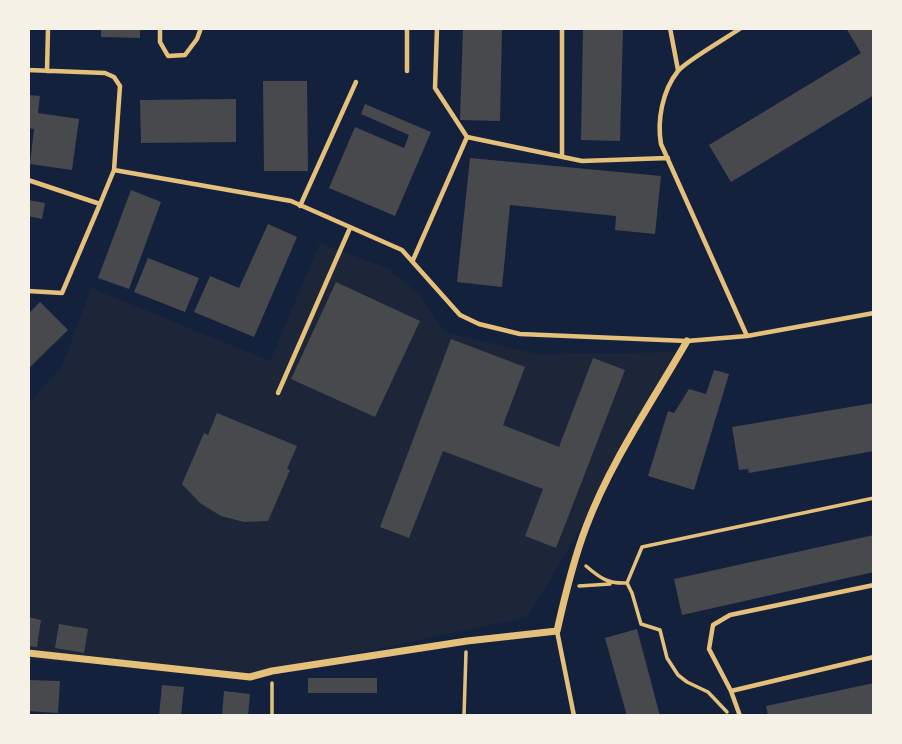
<!DOCTYPE html>
<html>
<head>
<meta charset="utf-8">
<style>
  body { margin:0 }
  #map { position:relative; width:902px; height:744px; overflow:hidden; background:#14213d; font-family:Helvetica,sans-serif }
  canvas { display:block }
  .frame { position:absolute; inset:0; border:30px solid #f6f1e7; pointer-events:none }
</style>
</head>
<body>
<div id="map">
<canvas width="902" height="744"></canvas>
<div class="frame"></div>
</div>
<script>
const g = document.querySelector('canvas').getContext('2d');
g.lineJoin = 'round';
function fill(path, color) { g.fillStyle = color; g.fill(path, 'evenodd'); }
function trace(path, color, width, dash) { g.strokeStyle = color; g.lineWidth = width; g.lineCap = dash ? 'butt' : 'round'; g.setLineDash(dash || []); g.stroke(path); }
const green = new Path2D(`
  M320,243L389,269L419,294L445,332L537,354L684,352L528,617L257,674L28,660V404L62,366L91,288L270,361Z`);
const building = new Path2D(`
  M101,28H140V38L101,37Z
  M463,28H502L500,121L460,120Z
  M583,28H623L620,141L581,140Z
  M846,28H874V95L731,182L709,145L861,53Z
  M263,81H307L308,171H264Z
  M28,95L40,96L38,113L79,119L72,170L30,164L34,129L28,128Z
  M236,99V142L141,143L140,100Z
  M365,104L431,132L395,216L329,188L355,127L404,148L409,135L361,114Z
  M470,158L661,176L655,234L615,230L616,216L510,205L502,287L457,282Z
  M131,190L161,202L129,289L98,278Z
  M28,200L45,203L42,219L28,216Z
  M268,224L297,237L254,337L194,312L210,276L239,288Z
  M148,258L199,278L185,312L134,292Z
  M336,282L420,321L375,417L291,379Z
  M40,302L68,330L28,369V314Z
  M451,339L525,367L503,425L559,447L593,358L625,370L556,548L525,536L543,489L443,451L409,538L380,527Z
  M714,370L729,374L694,490L648,476L668,411L674,413L689,389L706,394Z
  M874,403V451L749,473L748,469L739,470L732,427Z
  M217,413L297,446L287,469L290,470L268,521L244,522L221,516L200,503L182,484L204,433L208,435Z
  M874,535V572L682,615L674,579Z
  M28,617L41,620L37,647L28,646Z
  M59,624L88,629L84,653L55,648Z
  M637,629L660,716H627L605,638Z
  M308,678H377V693H308Z
  M28,680L60,681L58,713L28,711Z
  M874,683V716H768L766,706Z
  M162,685L184,687L181,716H159Z
  M224,691L250,694L248,716H222Z`);
const path = new Path2D(`
  M586,566C600,578 608,584 627,583L632,593L641,624L660,630L667,658L678,675L687,682L708,692L727,712
  M627,583L642,547L874,498
  M579,586L610,584
  M272,716V683
  M464,716L466,652`);
const service = new Path2D(`
  M160,28V42L168,56L185,55L197,39L201,28
  M407,28V71
  M437,28L435,88L467,137
  M562,28V157
  M670,28L678,70
  M741,28C728,37 686,61 678,71C662,91 657,121 661,144L747,336
  M28,70L105,73L114,77L120,86L114,170L100,204L28,180
  M47,71L48,28
  M114,170L291,201L402,250L460,315L479,324L520,334L687,341L747,336L874,313
  M300,206L356,82
  M413,260L467,137L582,161L668,158
  M28,291L62,293L100,204
  M278,393L350,228
  M557,631L574,716
  M731,691L874,657
  M740,716L731,691L709,649L713,625L730,615L874,585`);
const minor = new Path2D(`
  M28,653L250,677L272,671L467,641L557,631C565,595 573,561 586,527C611,461 652,402 687,341`);
fill(green, '#1d2539');
fill(building, '#48494c');
trace(path, '#e5c07b', 3.5);
trace(service, '#e5c07b', 4.5);
trace(minor, '#e5c07b', 7);
</script>
</body>
</html>
